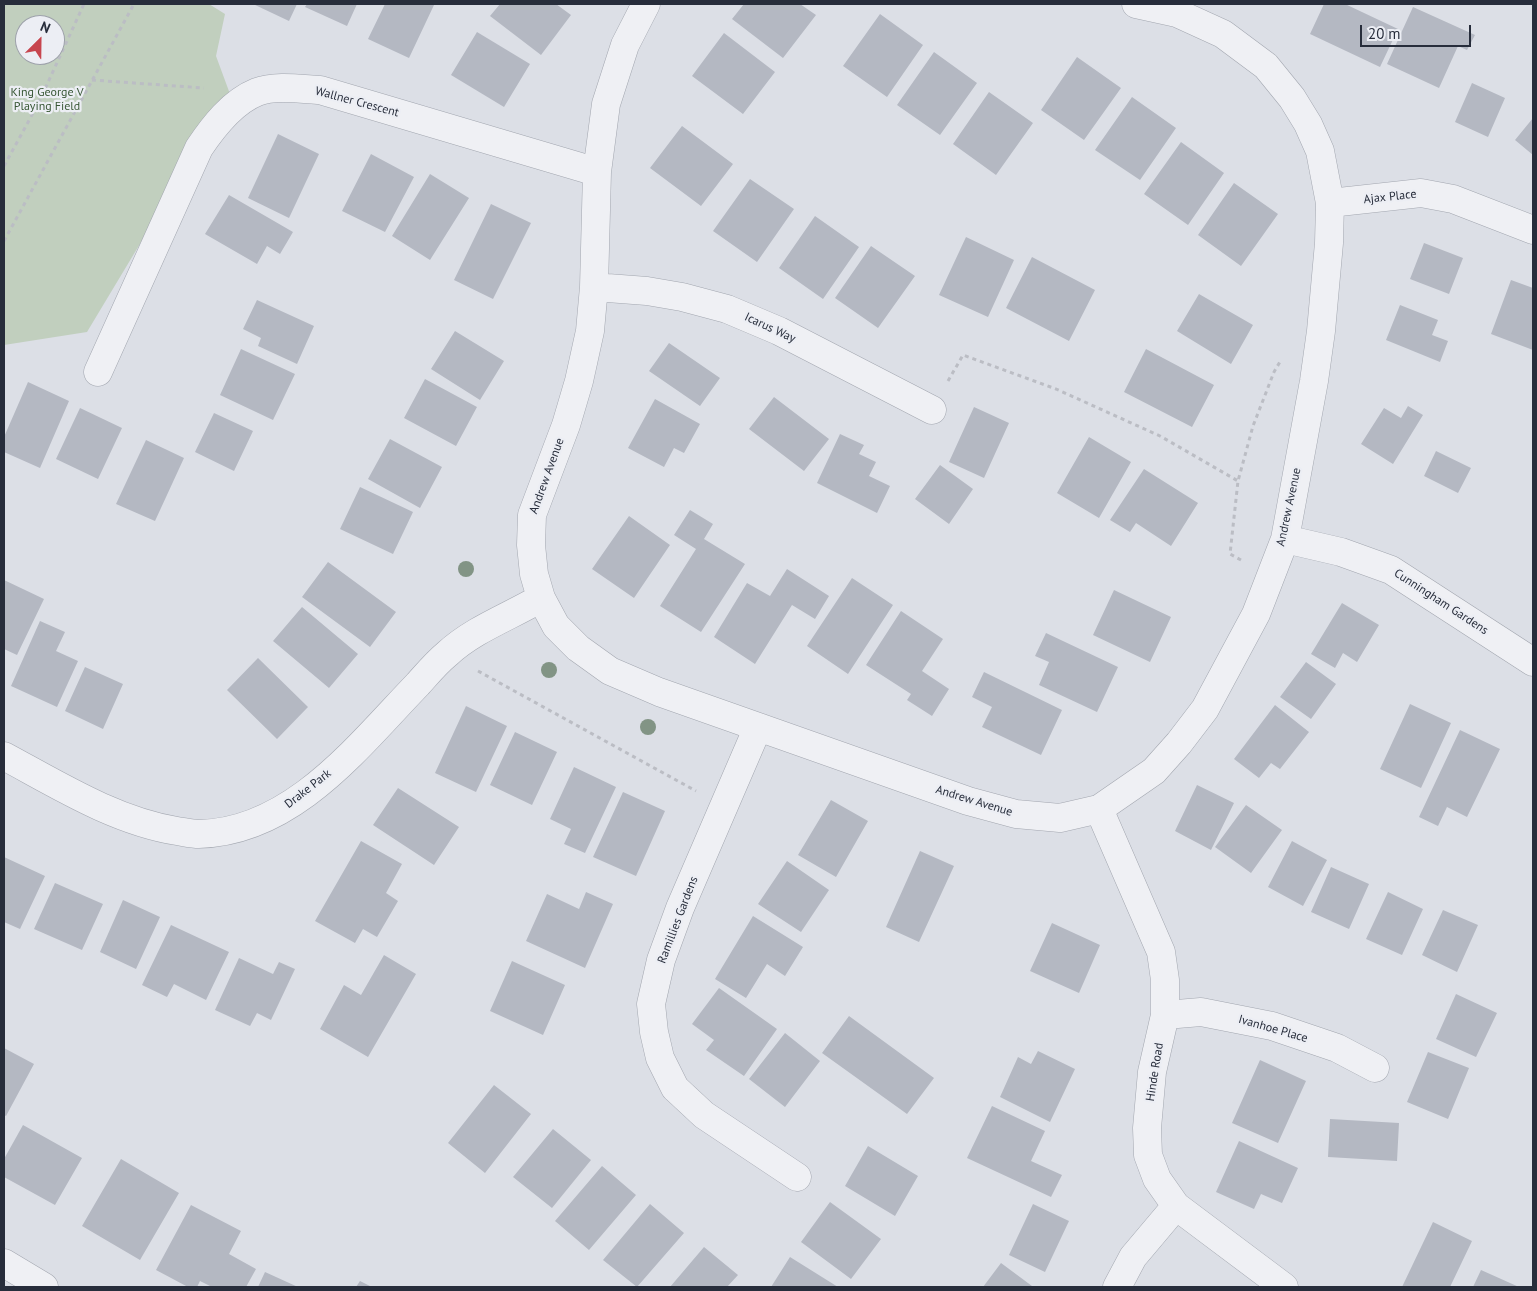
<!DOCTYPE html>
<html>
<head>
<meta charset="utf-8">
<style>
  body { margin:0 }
  #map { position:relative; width:1537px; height:1291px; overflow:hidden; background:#dcdfe6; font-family:"PT Sans",sans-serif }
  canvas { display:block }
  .frame { position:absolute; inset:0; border:5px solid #272d3b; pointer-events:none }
  .north { position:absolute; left:15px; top:15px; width:50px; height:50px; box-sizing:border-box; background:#eceef4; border:1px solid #9da1aa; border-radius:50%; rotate:23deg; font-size:14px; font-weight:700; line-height:20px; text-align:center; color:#272d3b }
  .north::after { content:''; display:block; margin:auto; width:18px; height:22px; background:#c7454e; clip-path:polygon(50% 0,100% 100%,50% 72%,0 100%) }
  .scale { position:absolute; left:1360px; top:25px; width:111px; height:22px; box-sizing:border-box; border:2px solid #272d3b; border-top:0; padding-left:6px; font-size:15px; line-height:18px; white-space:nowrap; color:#272d3b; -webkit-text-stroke:4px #eceef4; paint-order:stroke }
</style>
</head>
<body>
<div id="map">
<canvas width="1537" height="1291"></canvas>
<div class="frame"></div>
<div class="north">N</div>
<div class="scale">20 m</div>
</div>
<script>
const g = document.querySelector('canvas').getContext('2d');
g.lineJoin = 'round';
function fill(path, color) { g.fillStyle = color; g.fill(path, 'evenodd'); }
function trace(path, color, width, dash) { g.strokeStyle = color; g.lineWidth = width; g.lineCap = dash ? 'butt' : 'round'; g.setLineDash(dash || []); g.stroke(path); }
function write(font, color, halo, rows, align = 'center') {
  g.font = font + ' "PT Sans",sans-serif'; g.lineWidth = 4.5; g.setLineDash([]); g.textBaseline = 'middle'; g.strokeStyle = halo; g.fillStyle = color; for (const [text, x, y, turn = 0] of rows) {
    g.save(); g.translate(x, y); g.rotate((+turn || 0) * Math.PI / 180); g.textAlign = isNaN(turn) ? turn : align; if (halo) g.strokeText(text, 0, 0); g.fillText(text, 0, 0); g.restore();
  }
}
const green = new Path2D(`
  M4,4H209L225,14L216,56L230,94L87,332L4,345ZM25,25H55V55H25Z`);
const building = new Path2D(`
  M253,4H297L289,21Z
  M307,4H357L347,26L305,7Z
  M385,4L434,5L409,58L368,39Z
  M500,4H556L571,15L541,55L490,16Z
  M744,4H800L816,15L783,58L732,19Z
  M1324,4H1345L1398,29L1380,67L1310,34Z
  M1413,7L1475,35L1467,50L1458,46L1439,88L1387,64Z
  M880,14L923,45L887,97L843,66Z
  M477,32L530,64L504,107L451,75Z
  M724,33L775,72L743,114L692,76Z
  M934,52L977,83L940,135L897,105Z
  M1077,57L1121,88L1084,140L1041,110Z
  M1472,83L1505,98L1488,137L1455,122Z
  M989,92L1033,123L996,175L953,144Z
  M1132,97L1176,128L1140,180L1095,150Z
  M1533,118V155L1515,140Z
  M682,126L733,164L701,206L650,168Z
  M278,134L319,154L289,218L248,198Z
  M1181,142L1224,173L1188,225L1144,194Z
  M371,154L414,177L385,232L342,211Z
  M430,174L469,198L430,260L392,236Z
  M750,179L794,209L757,262L713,231Z
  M1234,183L1278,214L1241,266L1198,235Z
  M229,195L293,232L280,254L267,246L257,264L205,234Z
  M491,204L531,223L493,299L454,280Z
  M815,216L859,247L823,299L779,268Z
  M966,237L1014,260L988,317L939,295Z
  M1424,243L1463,258L1449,294L1410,279Z
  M871,246L915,276L878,328L835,298Z
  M1032,257L1095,290L1069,341L1006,308Z
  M1511,280L1533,288V350L1491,334Z
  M1199,294L1253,325L1231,364L1177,331Z
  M257,300L314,326L297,364L258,346L261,338L243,329Z
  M1400,305L1438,320L1432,335L1448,341L1440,362L1386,340Z
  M455,331L504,361L480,400L431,369Z
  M669,343L720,378L700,406L649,371Z
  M241,349L295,374L273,420L220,395Z
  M1146,349L1214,385L1192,427L1124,392Z
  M425,379L477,407L456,446L404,418Z
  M28,382L69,401L40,468L4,452V437Z
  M774,397L829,439L804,471L749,429Z
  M655,399L700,424L684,453L674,448L664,467L628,448Z
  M1408,406L1423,415L1393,464L1361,444L1384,408L1401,418Z
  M974,407L1009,423L984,478L949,462Z
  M80,408L122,428L98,479L56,459Z
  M214,413L253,431L234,471L195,452Z
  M840,434L864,445L859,454L876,462L869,476L890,486L877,513L817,483Z
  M1089,437L1131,462L1099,518L1057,493Z
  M390,439L442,467L420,508L368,479Z
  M146,440L184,458L155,521L116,504Z
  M1436,451L1471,468L1458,493L1424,476Z
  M940,465L973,489L949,524L915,499Z
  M1144,469L1198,503L1171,546L1136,523L1130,532L1110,520Z
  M360,487L413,512L393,554L340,529Z
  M690,510L713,524L704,539L745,564L701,632L660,606L696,549L674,535Z
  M629,516L670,545L634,598L592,569Z
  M328,562L396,612L370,647L302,597Z
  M787,569L829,596L815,619L792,605L755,664L714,637L747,583L770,596Z
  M852,578L893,605L848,674L807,646Z
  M4,580L44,599L17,655L4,649Z
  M1114,590L1171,617L1150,662L1093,635Z
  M1342,603L1379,625L1357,662L1343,653L1335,668L1311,654Z
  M302,607L358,654L329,688L273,641Z
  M901,611L943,639L922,671L949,689L932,716L907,700L911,694L866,665Z
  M40,621L65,632L56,651L78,661L57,707L11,686Z
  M1046,633L1118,667L1097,712L1039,685L1049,662L1035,656Z
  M258,658L308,707L277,739L227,690Z
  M1306,662L1336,684L1311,719L1280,697Z
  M85,667L123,684L103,729L65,711Z
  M984,672L1062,710L1041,755L982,727L992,707L972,697Z
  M1410,704L1451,723L1421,788L1380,769Z
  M1275,705L1309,732L1280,769L1271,763L1259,778L1234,759Z
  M466,706L507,726L476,792L435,773Z
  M1460,730L1500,749L1467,817L1447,807L1438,826L1419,817Z
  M515,732L557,752L532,805L490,785Z
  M574,767L616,787L585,853L564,844L571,829L550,819Z
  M1197,785L1234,803L1211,850L1175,831Z
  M398,788L459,827L434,865L373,825Z
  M623,792L665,811L636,876L593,857Z
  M831,800L868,821L836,877L798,855Z
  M1246,805L1282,830L1251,873L1215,847Z
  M361,841L402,864L386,893L398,901L377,937L363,929L355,943L315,921Z
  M1292,841L1327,860L1303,906L1268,887Z
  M920,851L954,866L919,942L886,927Z
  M4,857L45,876L20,929L4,922Z
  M787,861L829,890L801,932L758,904Z
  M1331,867L1369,884L1349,929L1311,912Z
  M55,883L103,904L82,950L34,929Z
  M586,892L613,904L585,968L526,941L547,894L579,909Z
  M1388,892L1423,909L1402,955L1366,939Z
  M123,900L160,917L136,969L100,952Z
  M1443,910L1478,925L1457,972L1422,955Z
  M753,916L803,947L785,976L767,964L746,998L715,979Z
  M1052,923L1100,945L1079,993L1030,971Z
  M171,925L229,952L206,1000L174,984L167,997L142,985Z
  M384,955L416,974L368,1057L320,1029L344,985L361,995Z
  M239,958L273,974L279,962L295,969L271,1020L257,1013L250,1026L215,1010Z
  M512,961L565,985L543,1035L490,1011Z
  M719,988L777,1029L744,1076L706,1050L714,1040L692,1024Z
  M1456,994L1497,1013L1476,1057L1436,1039Z
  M849,1016L934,1078L907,1114L822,1053Z
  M785,1033L820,1061L785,1107L749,1079Z
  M4,1048L34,1064L6,1116L4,1115Z
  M1038,1051L1075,1069L1050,1122L1000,1097L1018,1057L1031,1064Z
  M1428,1052L1469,1068L1448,1119L1407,1102Z
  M1260,1060L1306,1081L1278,1143L1232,1123Z
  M494,1085L531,1114L485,1173L448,1143Z
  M992,1106L1045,1131L1031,1161L1062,1175L1051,1197L967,1158Z
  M1330,1119L1399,1123L1397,1161L1328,1157Z
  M23,1125L82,1158L55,1205L4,1177V1159Z
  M553,1129L591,1160L552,1208L513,1177Z
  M1239,1141L1298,1168L1282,1203L1261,1194L1254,1209L1216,1192Z
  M868,1146L918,1176L895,1216L845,1186Z
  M121,1159L179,1193L140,1260L82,1226Z
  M602,1166L636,1195L589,1250L555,1221Z
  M830,1202L881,1239L851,1279L801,1242Z
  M650,1204L684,1233L637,1287L603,1260Z
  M1033,1204L1069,1221L1045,1272L1009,1255Z
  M191,1205L241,1231L229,1254L256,1269L246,1287H212L200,1281L197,1287H188L156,1270Z
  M1433,1222L1472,1241L1450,1287H1402Z
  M704,1247L738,1275L727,1287H670Z
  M790,1257L838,1287H771Z
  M1001,1263L1032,1286L1031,1287H983Z
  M1481,1270L1519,1287H1473Z
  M265,1272L298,1287H258Z
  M360,1281L372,1287H356Z`);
const path = new Path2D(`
  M92,80L204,88
  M4,166L38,104L84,4
  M4,241L134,4
  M948,381L963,355L1056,389L1160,436L1238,481
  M1241,560L1230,554L1238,481L1253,426L1274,372L1281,360
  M478,671L696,791`);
const minor = new Path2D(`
  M646,4L625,45L606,104L597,172L594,287L590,331L579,381L566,425L532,515L531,545L534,574L541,598L556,626L578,648L610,671L659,692L968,801L1016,814L1060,818L1099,809L1154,771L1179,743L1205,709L1256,614L1285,539L1314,381L1321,331L1329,243L1330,203L1320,151L1308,124L1292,98L1266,66L1223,34L1177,13L1136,4
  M1330,203L1421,193L1453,199L1533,230
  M594,287L647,291L682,297L727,309L779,331L932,410
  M98,372L199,148C213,127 232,102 257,92C275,85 301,89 320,90L597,172
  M1285,539L1341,552L1391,570L1533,662
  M758,727L680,908L661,960L651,1004L654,1032L660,1058L675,1088L704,1115L797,1177
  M4,756C58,785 115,821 177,831C184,832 192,834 199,834C293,832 358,746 418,684C427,674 436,663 447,654C474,629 509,617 541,598
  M1099,809L1161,952L1165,980V1015L1152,1072L1147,1128L1148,1155L1157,1179L1176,1206L1284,1287
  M1165,1015L1201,1012L1272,1026L1337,1048L1375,1068
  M4,1263L44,1287
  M1117,1287L1133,1257L1176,1206`);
const trees = [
  [466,569],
  [549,670],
  [648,727]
];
const parkNames = [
  ["King George V",47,93],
  ["Playing Field",47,107]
];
const streetNames = [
  ["Wallner Crescent",357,102,15],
  ["Ajax Place",1390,197,-6],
  ["Icarus Way",770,328,25],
  ["Andrew Avenue",547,476,-70],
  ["Andrew Avenue",1289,507,-78],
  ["Cunningham Gardens",1441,602,33],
  ["Drake Park",308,789,-38],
  ["Andrew Avenue",974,801,17],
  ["Ramillies Gardens",678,920,-69],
  ["Ivanhoe Place",1273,1029,16],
  ["Hinde Road",1155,1072,-81]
];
fill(green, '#c1cfbe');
fill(building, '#b4b8c2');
trace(minor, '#a2a6af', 29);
trace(path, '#bbbdc4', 3, [4, 4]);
trace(minor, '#eff0f4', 28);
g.fillStyle = '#829485';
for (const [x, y] of trees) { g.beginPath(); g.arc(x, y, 8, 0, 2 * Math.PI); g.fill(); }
write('12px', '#385735', '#eceef4', parkNames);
write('12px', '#272d3b', '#eceef4', streetNames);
</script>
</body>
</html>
